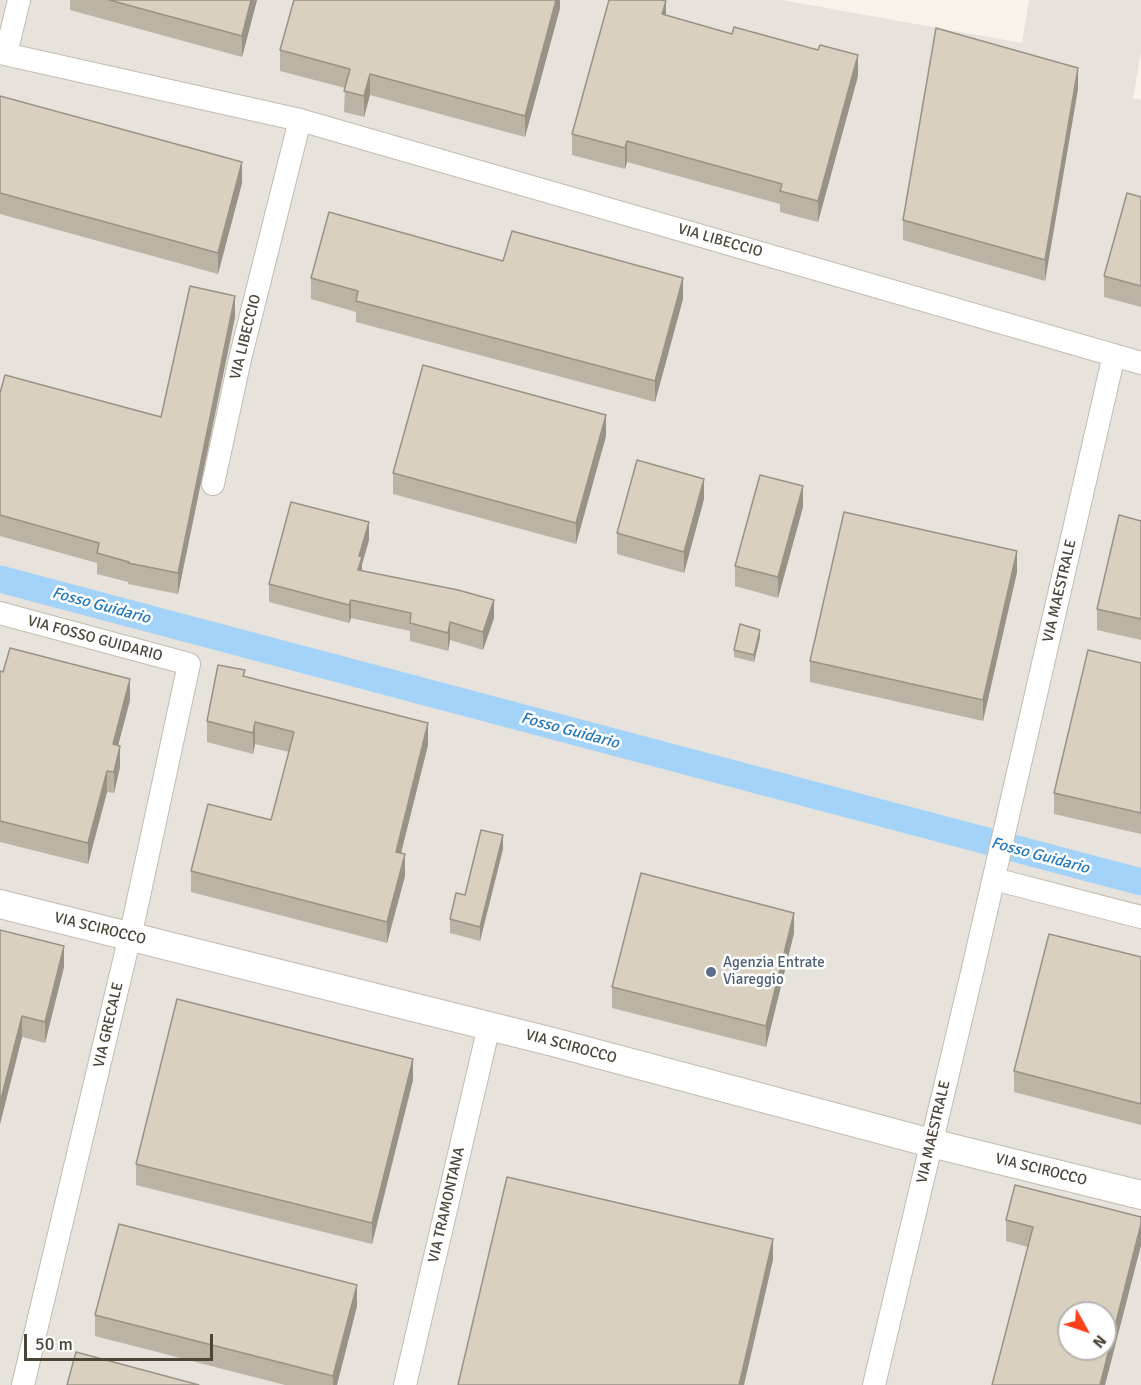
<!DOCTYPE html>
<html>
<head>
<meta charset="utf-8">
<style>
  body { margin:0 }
  #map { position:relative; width:1141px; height:1385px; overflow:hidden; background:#f7f3eb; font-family:Signika,sans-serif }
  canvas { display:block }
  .north { position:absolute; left:1057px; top:1301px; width:60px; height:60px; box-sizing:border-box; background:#fff; border:2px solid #b7b4af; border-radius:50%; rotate:130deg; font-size:16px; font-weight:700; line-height:24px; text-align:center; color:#4c4437 }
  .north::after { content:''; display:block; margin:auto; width:21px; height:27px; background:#ff411a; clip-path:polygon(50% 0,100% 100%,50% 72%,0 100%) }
  .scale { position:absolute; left:24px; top:1334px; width:189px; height:27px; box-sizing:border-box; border:3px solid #4c4437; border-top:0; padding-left:8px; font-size:18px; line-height:21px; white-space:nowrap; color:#4c4437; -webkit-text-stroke:4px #fff; paint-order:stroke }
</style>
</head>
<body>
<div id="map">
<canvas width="1141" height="1385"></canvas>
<div class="north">N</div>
<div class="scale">50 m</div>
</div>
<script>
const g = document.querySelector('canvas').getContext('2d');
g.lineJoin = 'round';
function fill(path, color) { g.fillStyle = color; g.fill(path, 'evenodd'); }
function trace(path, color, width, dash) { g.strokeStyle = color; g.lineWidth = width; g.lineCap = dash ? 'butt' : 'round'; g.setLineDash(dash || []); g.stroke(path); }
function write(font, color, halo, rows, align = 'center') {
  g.font = font + ' Signika,sans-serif'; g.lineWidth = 5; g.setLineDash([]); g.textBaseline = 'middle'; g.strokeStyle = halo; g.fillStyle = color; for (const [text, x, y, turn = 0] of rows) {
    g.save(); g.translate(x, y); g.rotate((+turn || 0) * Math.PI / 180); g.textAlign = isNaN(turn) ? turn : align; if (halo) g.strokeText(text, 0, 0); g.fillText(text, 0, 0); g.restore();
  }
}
const industrial = new Path2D(`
  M0,0H782L1022,43L1029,0H1141V52L1133,98L1141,100V1385H0ZM1069,1313H1105V1349H1069Z`);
const canal = new Path2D(`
  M0,579L1141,882`);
const minor = new Path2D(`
  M0,53L300,120L1141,363
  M6,54L19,0
  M213,484L240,359L300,120
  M0,613L189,664L134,919L23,1385
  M994,879L1141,917
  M405,1385L489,1026
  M874,1385L971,977L1114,355`);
const tertiary = new Path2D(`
  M0,904L553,1042L931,1143L1141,1195`);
const wall = new Path2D(`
  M70,0H257L242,57L70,10Z
  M560,0V8L525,137L370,95L364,117L344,112L345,88L280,71V50Z
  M666,15L858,76L818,222L780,212V204L627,162L625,169L572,155V134Z
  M1078,89L1045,281L903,240V220Z
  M0,96L242,183L218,274L0,214Z
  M1141,197V307L1104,297V276Z
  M503,261L683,299L655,402L356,322V312L311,299V278Z
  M235,317L178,594L128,584V582L97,574V563L0,536V393L161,417Z
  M606,436L576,544L393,494V473Z
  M704,499L684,573L617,554V533Z
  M803,507L778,598L735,586V566Z
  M1141,521V640L1097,630V609Z
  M369,540L362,564V571L494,618L483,650L450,640L448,651L410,641V631L351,618L349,623L269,602V584Z
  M1017,572L983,721L810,682V661Z
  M760,637L754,662L734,657V650Z
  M1141,663V834L1054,814V793Z
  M0,671L130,700L118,745L120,767L114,793L107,792L88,864L0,842Z
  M245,677L428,745L401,853L405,876L387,943L191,892V871L271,820L289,752L255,744L253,754L207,742V721Z
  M503,849L480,941L450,933V919Z
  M0,930L64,967L45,1043L22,1037L0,1124Z
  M794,933L766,1047L612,1008V987Z
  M1141,957V1125L1014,1092V1071Z
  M413,1080L372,1244L136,1185V1164Z
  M1141,1217V1245L1105,1385L1028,1247L1006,1241V1220Z
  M357,1306L337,1385H285L95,1336V1315Z`);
const shadedWall = new Path2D(`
  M251,0H257L242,57V36Z
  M556,0H560V8L525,137V116Z
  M666,1V22L662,14Z
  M858,55V76L818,222V201Z
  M1078,68V89L1045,281V260Z
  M370,74V95L364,117V96Z
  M627,141V162L625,169V148Z
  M242,162V183L218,274V253Z
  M683,278V299L655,402V381Z
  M235,296V317L178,594V573Z
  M606,415V436L576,544V523Z
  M704,479V499L684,573V552Z
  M803,486V507L778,598V577Z
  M369,522V540L362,564V575L358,588L359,556Z
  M1017,551V572L983,721V700Z
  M351,600V618L349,623V605Z
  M494,600V618L483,650V632Z
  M450,622V640L448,651V633Z
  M760,630V637L754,662V655Z
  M130,679V700L113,765V744Z
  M255,722V744L253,754V733Z
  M428,723V745L396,873V852Z
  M120,746V767L114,793V772Z
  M107,771V792L88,864V843Z
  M503,835V849L480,941V927Z
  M405,854V876L387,943V922Z
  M794,913V933L766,1047V1026Z
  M64,946V967L45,1043V1022Z
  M22,1016V1037L0,1124V1103Z
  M413,1059V1080L372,1244V1223Z
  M1141,1224V1245L1105,1385H1100Z
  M773,1239V1260L744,1385H739Z
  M357,1285V1306L337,1385H333V1376Z`);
const building = new Path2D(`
  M109,0H251L242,36Z
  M294,0H556L525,116L370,74L364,96L344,91L350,69L280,50Z
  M609,0H661L666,1L662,14L732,34L734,27L818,50L820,45L858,55L818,201L780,191L782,184L627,141L625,148L572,134Z
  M936,28L1078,68L1045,260L903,220Z
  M0,96L242,162L218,253L0,193Z
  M1127,193L1141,197V286L1104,276Z
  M329,212L503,261L512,231L683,278L655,381L356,301L358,291L311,278Z
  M190,286L235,296L178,573L128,563L129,562L97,553L99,543L0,515V393L5,375L161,417Z
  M423,365L606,415L576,523L393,473Z
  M637,460L704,479L684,552L617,533Z
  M760,475L803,486L778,577L735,566Z
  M291,502L369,522L359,556L362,557L358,570L458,590L494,600L483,632L450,622L448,633L410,623L411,613L351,600L349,605L269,584Z
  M844,512L1017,551L983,700L810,661Z
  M1119,515L1141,521V619L1097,609Z
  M740,624L760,630L754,655L734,650Z
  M10,648L130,679L113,744L120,746L114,772L107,771L88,843L0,821V671L3,672Z
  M1088,650L1141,663V813L1054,793Z
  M218,665L245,670L243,676L428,723L396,852L405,854L387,922L191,871L208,804L271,820L294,732L255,722L253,733L207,721Z
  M481,830L503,835L480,927L450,919L456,893L465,895Z
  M641,873L794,913L766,1026L612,987Z
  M0,930L64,946L45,1022L22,1016L0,1103Z
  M1049,934L1141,957V1104L1014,1071Z
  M177,999L413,1059L372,1223L136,1164Z
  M507,1177L773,1239L739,1385H458Z
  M1015,1185L1141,1217V1224L1100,1385H992L1033,1227L1006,1220ZM1069,1313H1105V1349H1069Z
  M119,1224L357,1285L333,1376L95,1315Z
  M76,1352L199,1385H67Z`);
const markers = [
  [711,972,6,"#5c6f8a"]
];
const streetNames = [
  ["VIA LIBECCIO",720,241,16],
  ["VIA LIBECCIO",246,337,-76],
  ["VIA MAESTRALE",1060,591,-77],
  ["VIA FOSSO GUIDARIO",95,639,15],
  ["VIA SCIROCCO",100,929,14],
  ["VIA GRECALE",109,1025,-77],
  ["VIA SCIROCCO",571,1047,15],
  ["VIA MAESTRALE",934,1132,-77],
  ["VIA SCIROCCO",1041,1170,14],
  ["VIA TRAMONTANA",447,1205,-77]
];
const serviceNames = [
  ["Agenzia Entrate",723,963],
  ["Viareggio",723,980]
];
const waterNames = [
  ["Fosso Guidario",101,606,15],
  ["Fosso Guidario",570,731,15],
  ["Fosso Guidario",1040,856,15]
];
fill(industrial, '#e7e2dc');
trace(canal, '#a3d3f8', 27);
trace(minor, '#c4bcac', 24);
trace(tertiary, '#c4bcac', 30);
trace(minor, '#fff', 22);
trace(tertiary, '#fff', 28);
fill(wall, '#bbb3a4');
fill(shadedWall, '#999286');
fill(building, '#dad0bf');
trace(building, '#999286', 1.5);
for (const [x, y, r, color] of markers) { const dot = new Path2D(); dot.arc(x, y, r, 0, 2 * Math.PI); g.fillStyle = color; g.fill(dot); trace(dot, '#fff', 2); }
write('15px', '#4c4437', '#fff', streetNames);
write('15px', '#4e5e75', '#fff', serviceNames, 'left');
write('italic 16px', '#2378bc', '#fff', waterNames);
</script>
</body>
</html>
